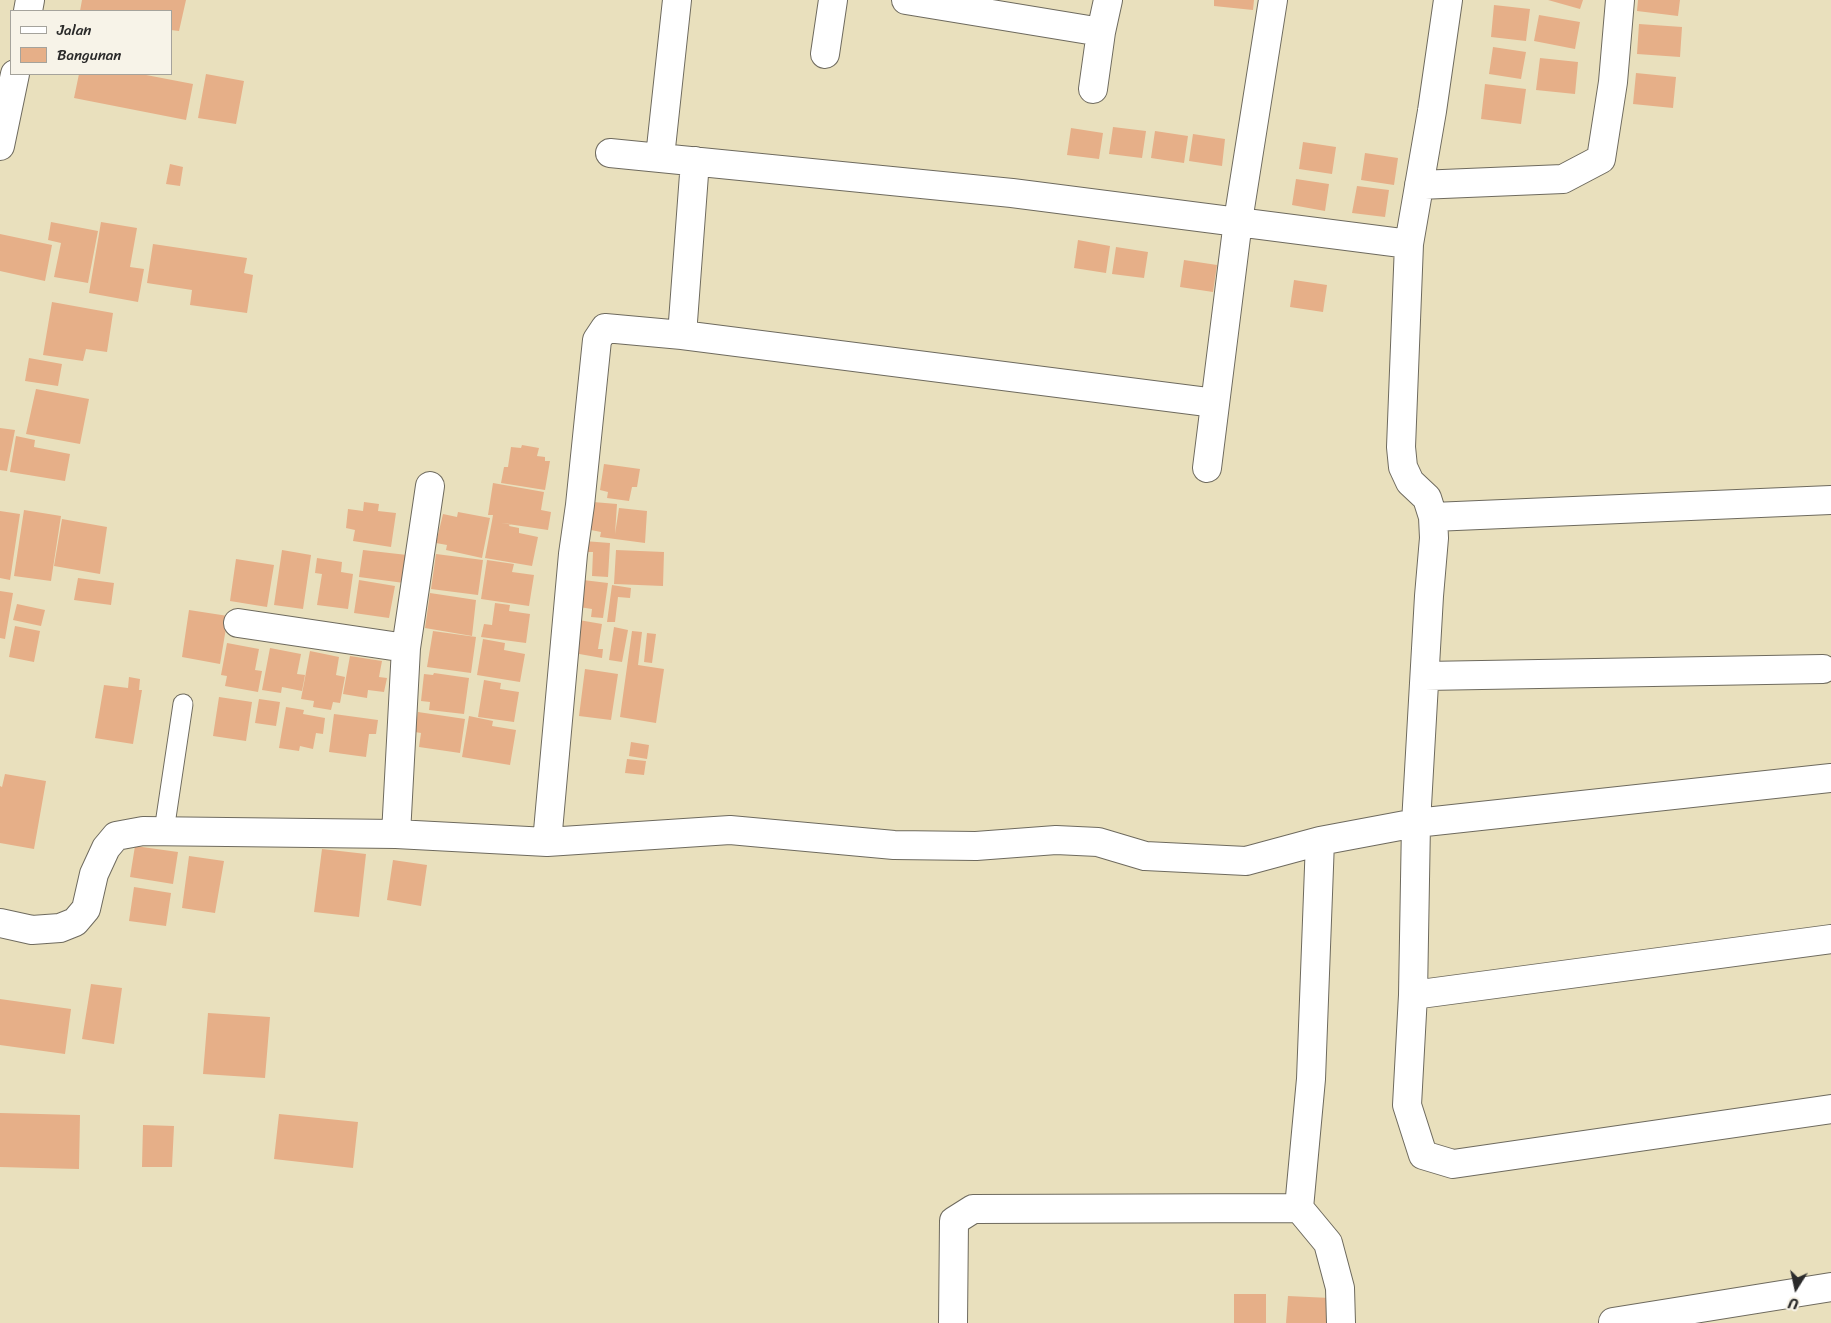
<!DOCTYPE html>
<html>
<head>
<meta charset="utf-8">
<style>
  body { margin:0 }
  #map { position:relative; width:1831px; height:1323px; overflow:hidden; background:#e9e0bd; font-family:Sriracha,sans-serif }
  canvas { display:block }
  .legend { position:absolute; left:10px; top:10px; width:162px; height:65px; box-sizing:border-box; background:#f7f3e8; border:1px solid #a5a39c; margin:0; padding:6px 9px; list-style:none; font-size:15px; color:#2b2b2b }
  .legend li { display:flex; align-items:center; gap:10px; height:25px }
  .legend b { width:25px; border:1px solid #a5a39c }
  .north { position:absolute; left:1771px; top:1263px; width:50px; height:50px; -webkit-text-stroke:4px #f7f3e8; paint-order:stroke; rotate:190deg; font-size:14px; font-weight:700; line-height:20px; text-align:center; color:#2b2b2b }
  .north::after { content:''; display:block; margin:auto; width:18px; height:22px; background:#2b2b2b; clip-path:polygon(50% 0,100% 100%,50% 72%,0 100%) }
</style>
</head>
<body>
<div id="map">
<canvas width="1831" height="1323"></canvas>
<ul class="legend">
<li><b style="height:6px;background:#fff"></b>Jalan</li>
<li><b style="height:14px;background:#e6af88"></b>Bangunan</li>
</ul>
<div class="north">U</div>
</div>
<script>
const g = document.querySelector('canvas').getContext('2d');
g.lineJoin = 'round';
function fill(path, color) { g.fillStyle = color; g.fill(path, 'evenodd'); }
function trace(path, color, width, dash) { g.strokeStyle = color; g.lineWidth = width; g.lineCap = dash ? 'butt' : 'round'; g.setLineDash(dash || []); g.stroke(path); }
const building = new Path2D(`
  M82,0H186L179,31L171,30V11H80Z
  M1214,0H1254L1253,10L1214,6Z
  M1548,0H1583L1580,9Z
  M1638,0H1680L1678,16L1637,11Z
  M1494,5L1530,9L1526,41L1491,37Z
  M1539,15L1580,22L1575,49L1534,41Z
  M1639,24L1682,27L1680,57L1637,54Z
  M1493,47L1526,52L1521,79L1489,74Z
  M1540,58L1578,62L1575,94L1536,90Z
  M1636,73L1676,77L1673,108L1633,104Z
  M79,74H141L193,84L186,120L74,98Z
  M206,74L244,81L236,124L198,118Z
  M1485,84L1526,89L1521,124L1481,119Z
  M1113,127L1146,131L1142,158L1109,154Z
  M1071,128L1103,133L1099,159L1067,155Z
  M1155,131L1188,136L1184,163L1151,158Z
  M1193,134L1225,139L1222,166L1189,161Z
  M1303,142L1336,147L1332,174L1299,169Z
  M1365,153L1398,158L1394,185L1361,180Z
  M170,164L183,167L180,186L166,184Z
  M1296,179L1329,184L1325,211L1292,205Z
  M1357,186L1389,190L1385,217L1352,213Z
  M51,222L98,231L88,283L54,277L61,243L48,240Z
  M101,222L137,228L130,267L144,269L138,302L89,293Z
  M0,234L52,245L45,281L0,271Z
  M1078,240L1110,246L1106,273L1074,268Z
  M153,244L247,258L244,273L253,275L247,313L190,305L192,290L147,283Z
  M1116,247L1148,252L1144,278L1112,274Z
  M1184,260L1217,265L1213,292L1180,287Z
  M1294,280L1327,285L1323,312L1290,307Z
  M52,302L113,313L107,352L86,349L83,361L43,355Z
  M29,358L62,364L58,386L25,381Z
  M36,389L89,399L80,444L26,434Z
  M0,428L15,430L7,471L0,470Z
  M16,436L35,440L34,447L70,454L65,481L10,472Z
  M522,445L539,448L537,456L545,457V461H550L545,490L501,483L504,467H508L511,447L521,448Z
  M604,464L640,469L637,487H632L629,501L607,498L608,492L600,490Z
  M493,483L544,492L541,510L551,512L548,530L501,523L510,524L509,526L519,528V533L538,537L532,566L485,558L492,521L493,515H488Z
  M364,502L379,504L378,511L396,513L391,547L353,541L355,530L346,528L348,509L363,511Z
  M593,502L617,504L615,534L619,508L647,511L645,543L600,537L601,532L591,530Z
  M24,510L61,516L51,581L14,576Z
  M0,511L20,514L10,580L0,578Z
  M458,512L490,518L482,558L446,550L447,545L436,543L443,514L457,517Z
  M62,519L107,527L100,574L54,566Z
  M584,541L610,543L608,577L592,576L593,552H584Z
  M282,550L311,555L303,609L274,605Z
  M363,550L407,555L404,583L359,577Z
  M616,550L664,552L663,586L614,584Z
  M436,554L483,560L478,595L431,589Z
  M317,558L342,562L341,572L353,574L348,609L317,605L322,574L315,573Z
  M236,559L274,565L267,607L230,601Z
  M487,560L514,564L512,572L534,575L529,606L481,599Z
  M78,578L114,583L111,605L74,600Z
  M359,580L395,586L389,618L354,613Z
  M583,580L608,583L603,618L591,617L592,609L579,607Z
  M612,585L631,588L630,598L618,597L615,622H607Z
  M0,591L13,593L5,639L0,638Z
  M430,593L476,600L472,636L425,628Z
  M495,603L510,605L509,611L530,614L526,643L481,637L484,624L492,625Z
  M17,604L45,610L41,626L13,620Z
  M189,610L228,616L220,664L182,657Z
  M573,619L602,624L598,649H603L602,658L568,652Z
  M15,626L40,631L34,662L9,657Z
  M614,627L628,630L622,662L609,660Z
  M433,631L476,637L471,673L427,667Z
  M632,631L642,632L638,665L664,669L656,723L620,717Z
  M647,633L656,634L652,663L644,662Z
  M483,639L505,643L504,650L525,654L520,682L477,675Z
  M227,643L259,649L255,670L262,671L258,692L225,686L227,676L221,675Z
  M270,648L301,654L297,674L305,675L302,691L282,687L281,693L262,690Z
  M310,651L339,657L336,675L345,677L340,703L333,702L331,710L313,707L314,701L301,699Z
  M350,656L382,661L379,677L387,678L384,692L368,690L367,698L343,694Z
  M585,669L618,674L611,720L579,716Z
  M434,673L469,678L464,714L429,710L430,702L421,701L424,674L433,675Z
  M129,677L140,679L139,690H142L133,744L95,738L104,685L128,688Z
  M484,680L501,683L500,689L519,692L514,722L478,717Z
  M219,697L252,702L246,741L213,736Z
  M259,699L280,702L276,726L255,723Z
  M286,707L304,710L303,714L325,718L323,734L316,733L313,749L300,746L299,751L279,748Z
  M418,712L465,719L460,753L419,747L421,733L415,732Z
  M334,714L378,720L376,734H369L366,757L329,752Z
  M469,716L493,721L492,726L516,730L510,765L462,757Z
  M631,742L649,745L647,759L629,756Z
  M627,759L646,761L644,775L625,773Z
  M5,774L46,781L34,849L0,843V786L2,787Z
  M135,846L178,852L173,884L130,877Z
  M322,849L366,854L359,917L314,912Z
  M189,856L224,861L215,913L182,908Z
  M393,860L427,865L421,906L387,900Z
  M134,887L171,893L166,926L129,921Z
  M91,984L122,988L114,1044L82,1039Z
  M0,999L71,1009L65,1054L0,1045Z
  M208,1013L270,1017L265,1078L203,1074Z
  M0,1113L80,1115L79,1169L0,1167Z
  M279,1114L358,1122L353,1168L274,1159Z
  M143,1125L174,1126L172,1167H142Z
  M1234,1294H1266V1323H1234Z
  M1288,1296L1330,1298L1329,1323H1286Z`);
const service = new Path2D(`
  M164,831L183,704`);
const minor = new Path2D(`
  M906,0L1101,32
  M825,54L833,0
  M1093,89L1101,32L1108,0
  M610,153L1012,193L1409,244
  M660,157L677,0
  M1419,185L1563,179L1601,159L1613,82L1620,0
  M682,335L695,161
  M1207,468L1238,221L1273,0
  M1433,517L1831,500
  M238,623L406,648
  M1425,676L1823,669
  M1831,778L1416,823L1413,995L1407,1105L1423,1155L1453,1164L1831,1109
  M396,834L406,648L430,486
  M1320,841L1311,1079L1299,1208L1328,1243L1340,1288L1341,1323
  M547,842L573,554L580,505L597,340L605,328L682,335L1215,403
  M0,923L32,930L60,928L75,922L86,909L94,874L106,848L116,836L143,831L396,834L547,842L730,830L894,845L976,846L1056,840L1098,842L1145,856L1246,861L1320,841L1416,823L1429,596L1434,538L1433,517L1427,498L1410,482L1403,467L1401,447L1409,244L1432,111L1448,0
  M1413,995L1831,939
  M1613,1322L1831,1287
  M953,1323L954,1221L973,1209L1299,1208`);
const secondary = new Path2D(`
  M28,11L30,0
  M0,146L15,74`);
fill(building, '#e6af88');
trace(service, '#6e6a5e', 21);
trace(minor, '#6e6a5e', 30);
trace(secondary, '#6e6a5e', 30);
trace(service, '#fff', 19);
trace(minor, '#fff', 28);
trace(secondary, '#fff', 28);
</script>
</body>
</html>
